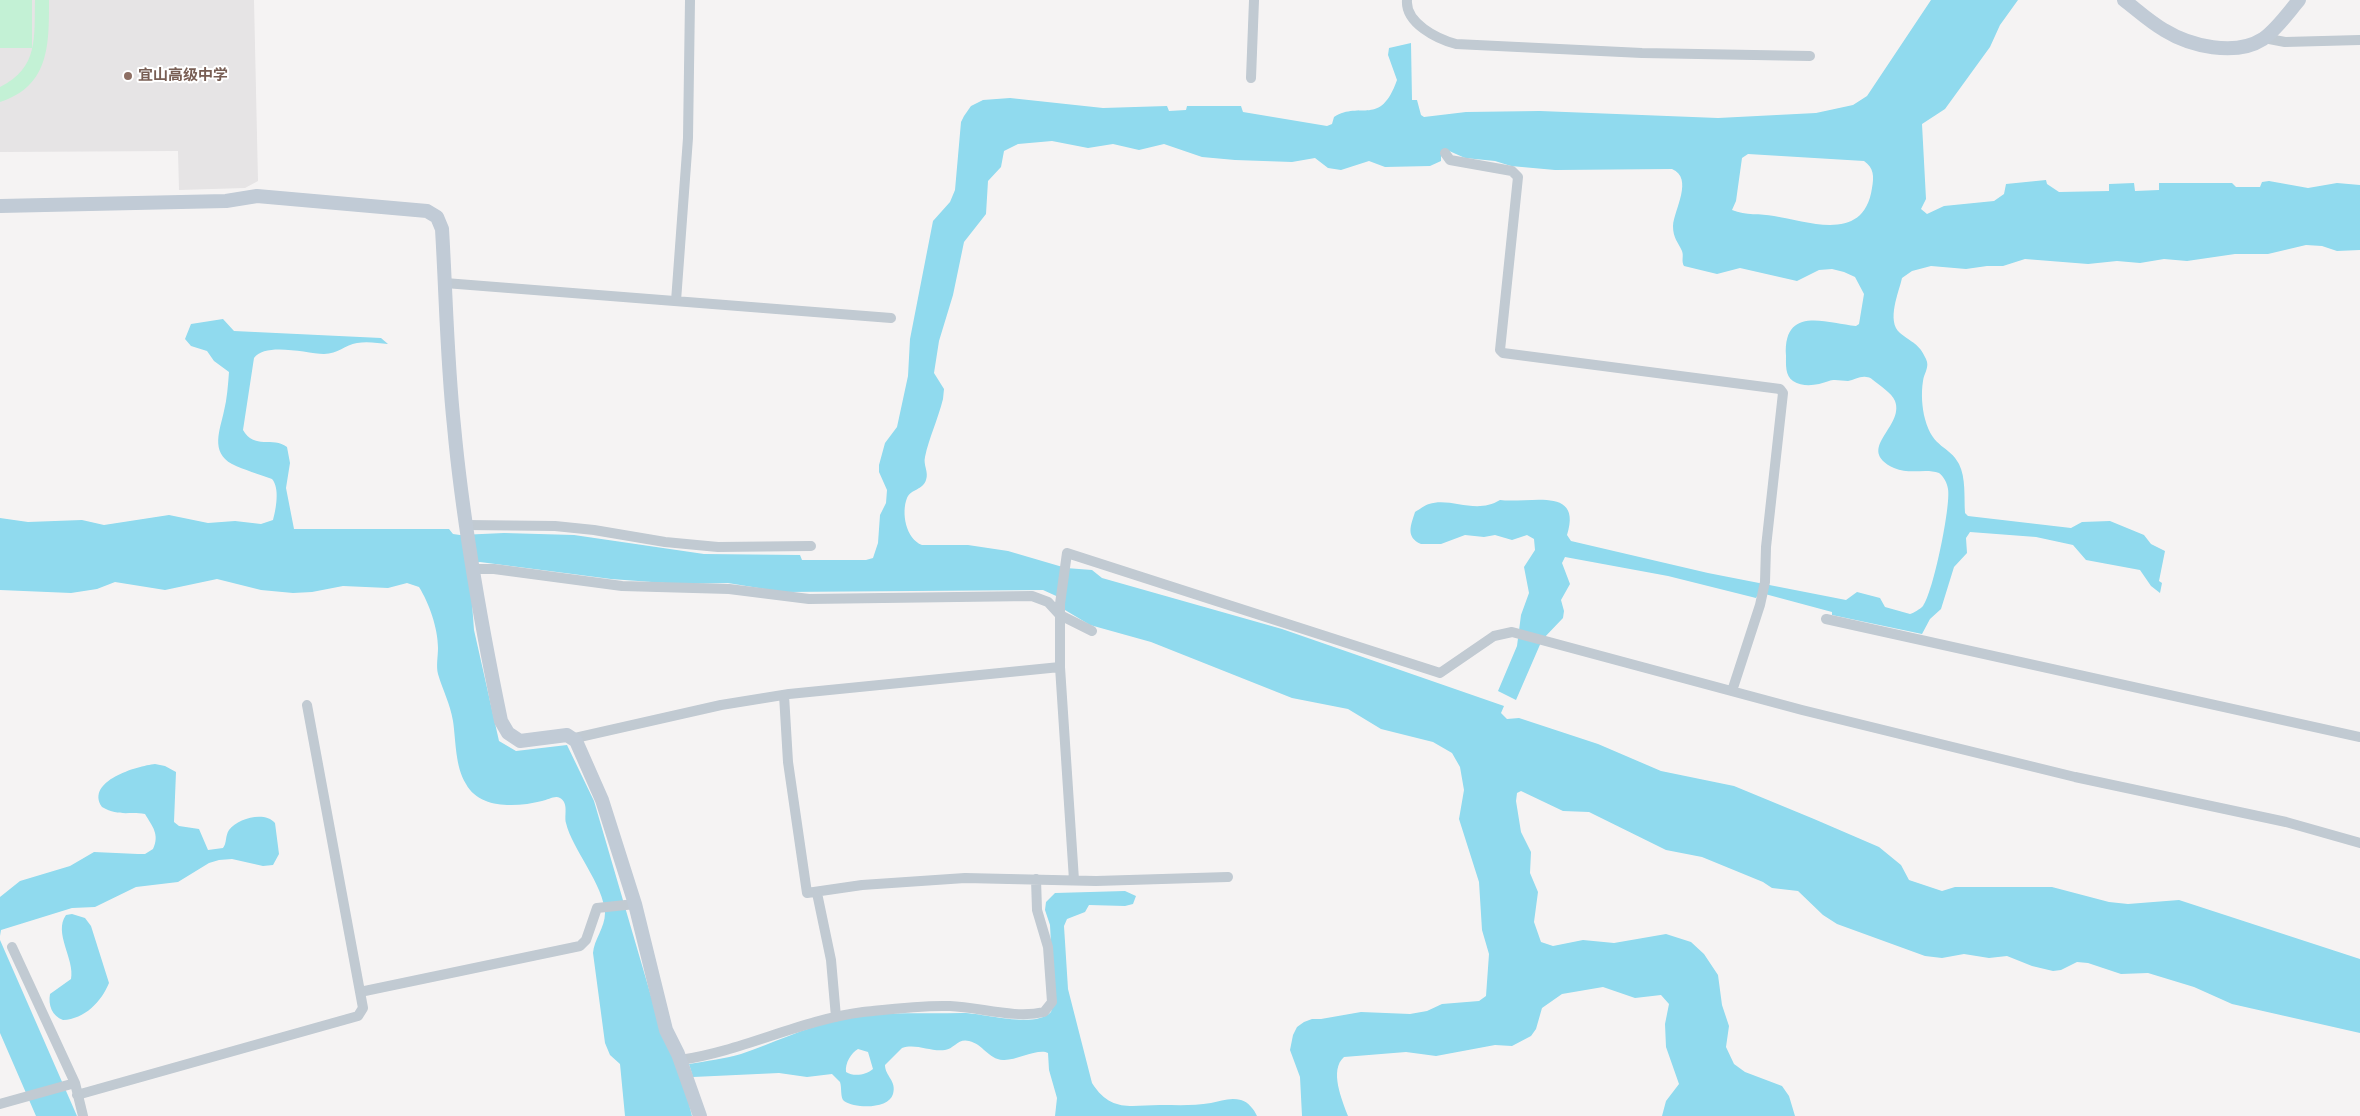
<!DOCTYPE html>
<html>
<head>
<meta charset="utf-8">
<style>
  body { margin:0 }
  canvas { display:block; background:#f5f3f3 }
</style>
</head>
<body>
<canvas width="2360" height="1116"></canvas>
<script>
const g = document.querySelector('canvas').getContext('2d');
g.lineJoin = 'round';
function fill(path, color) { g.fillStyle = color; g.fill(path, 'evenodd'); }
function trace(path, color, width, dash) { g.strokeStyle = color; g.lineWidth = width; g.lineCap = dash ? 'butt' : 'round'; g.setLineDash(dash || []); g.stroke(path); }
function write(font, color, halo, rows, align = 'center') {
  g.font = font + ' "IBM Plex Sans","Noto Sans SC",sans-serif'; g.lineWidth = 4; g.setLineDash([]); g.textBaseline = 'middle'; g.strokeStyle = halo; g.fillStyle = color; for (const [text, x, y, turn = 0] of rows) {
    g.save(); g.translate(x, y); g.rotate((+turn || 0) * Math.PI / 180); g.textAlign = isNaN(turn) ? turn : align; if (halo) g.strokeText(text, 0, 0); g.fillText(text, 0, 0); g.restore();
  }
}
const education = new Path2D(`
  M0,0H254L258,181L245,188L179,190L178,151L0,152Z`);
const green = new Path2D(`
  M0,0H32V48H0Z
  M35,0H49C49,44 50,86 0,102V87C39,68 34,37 35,0Z`);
const water = new Path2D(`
  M1931,0H2018L2000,25L1990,47L1945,109L1922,124L1926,199L1921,209L1927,214L1944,206L1994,201L2004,194L2006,184L2046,180L2047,184L2059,192L2109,191V184L2134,183L2135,191L2159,190V183H2232L2236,187H2260L2262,182L2269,181L2308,188L2337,183L2360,185V250L2337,251L2322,246L2306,245L2268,254H2235L2187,261L2164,259L2140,263L2117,261L2088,264L2025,259L2003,266H1987L1966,269L1931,266L1912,271L1902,278C1899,292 1886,321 1900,333C1912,343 1919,343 1926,359C1930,367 1924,373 1923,381C1921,393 1922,408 1925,419C1933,449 1949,445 1959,464C1966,478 1964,497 1965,513L1968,516L2071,528L2082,522L2110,521L2144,535L2151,544L2165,551L2159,581L2162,583L2160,593L2151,586L2140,570L2086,560L2073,545L2036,537L1970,532L1966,538L1967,553L1954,567L1941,609L1930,619L1922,634L1832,615V612L1765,594L1759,593L1756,598L1668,576L1565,557L1562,563L1570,584L1561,600L1564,611L1563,618L1542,640L1516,700L1498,691L1517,646L1521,615L1529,593L1524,567L1535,550L1534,539L1527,535L1512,540L1495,535L1484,537L1465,535L1441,544H1421C1405,537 1411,525 1415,512C1420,509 1425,505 1429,504C1451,497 1476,515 1500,500C1528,504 1583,485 1567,535L1571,541L1708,573L1846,600L1857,592L1880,598L1885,607L1910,614C1914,613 1920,609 1923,606C1933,593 1951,506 1948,489C1947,483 1944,477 1939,473C1925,468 1911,475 1894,468C1854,449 1905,427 1895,401C1892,393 1879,385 1873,380C1871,378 1869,377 1866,377C1860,376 1854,380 1848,381C1842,381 1834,379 1829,381C1818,385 1804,388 1793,381C1785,376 1786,364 1786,356C1783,305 1826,323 1856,326L1859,324L1864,294L1855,277L1844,272L1832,269L1819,270L1797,281L1740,268L1717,274L1684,266C1681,261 1684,256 1682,251C1678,242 1673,238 1673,226C1674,210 1694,178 1672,169L1555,170L1511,166L1495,161L1465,158L1447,150L1441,152V161L1430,166L1385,167L1369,161L1341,170L1328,168L1315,158L1292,162L1235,160L1202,157L1164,144L1139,150L1113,144L1088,148L1052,141L1018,144L1004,151L1001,167L988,181L986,214L964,242L953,295L939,341L934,373L944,389L943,399C938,419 929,438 925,457C923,465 929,472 926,480C923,490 911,489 907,498C901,513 906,539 922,545H968L1008,551L1066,568L1092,570L1102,578L1282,629L1504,706L1501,713L1507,719L1519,718L1598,744L1661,771L1734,786L1814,819L1879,847L1901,865L1909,880L1942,891L1955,887H2052L2109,902L2128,904L2179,900L2360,959V1033L2232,1004L2194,987L2148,973L2121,974L2088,963L2077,962L2061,970L2053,971L2032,966L2007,956L1989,958L1964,954L1942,958L1925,956L1837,924L1823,915L1798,891L1772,888L1763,882L1702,857L1666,850L1589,812L1563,811L1521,791L1517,793L1516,801L1521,832L1531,852L1530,873L1538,892L1534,922L1541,942L1553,946L1583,940L1614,943L1666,934L1691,942L1704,954L1718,975L1722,1005L1729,1026L1726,1047L1734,1064L1745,1072L1782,1086L1789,1096L1795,1116H1662L1666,1101L1679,1084L1666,1047L1665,1024L1669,1004L1661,995L1635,998L1603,987L1562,994L1542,1008L1536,1029L1531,1036L1512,1046L1495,1045L1436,1056L1406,1052L1344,1057C1329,1070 1342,1100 1348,1116H1302L1300,1077L1290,1050L1293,1035L1297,1027L1304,1022L1312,1019H1321L1361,1012L1410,1014L1427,1011L1442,1004L1479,1001L1486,996L1489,954L1482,930L1479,882L1459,819L1464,790L1460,767L1452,753L1433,742L1381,729L1348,709L1292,698L1151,642L1090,625L1065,610V600L1043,590L783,592L728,583L679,584L611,579L480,562L469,563L474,630L499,741L516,751L567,745L594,801L651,996L681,1072L692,1116H625L620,1064L610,1055L605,1043L593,953C594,939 605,928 605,913C604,885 572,849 566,823C564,815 569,803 560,798C555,795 548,800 542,801C518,807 480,810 466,784C455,766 456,741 453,721C450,703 443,691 438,674C436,666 438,656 438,648C438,628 429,603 419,587L407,583L388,588L343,586L312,592L293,593L261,590L217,579L165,590L115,582L97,589L71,593L0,590V518L28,522L82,520L104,525L169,515L208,523L235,521L261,524L273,520C276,509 280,488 272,479C259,474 244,470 232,464C210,452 220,430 224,411C227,399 228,385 229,372L214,361L207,351L191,346L185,339L191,324L223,319L234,331L381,338L388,344C378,343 367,341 357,343C345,345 338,354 324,354C306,353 265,342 254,358L243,430C254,450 273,436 287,447L290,463L286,488L294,529H449L453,534L460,535L504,533L574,535L704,554L800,555L802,560H866L873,558L878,543L880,515L886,503L887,490L879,472V465L885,443L897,427L908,376L910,339L933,221L950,202L955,190L961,122L964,116L971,106L983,100L1010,98L1103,108L1167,106L1169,111L1186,110L1187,106H1241L1243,112L1327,126L1332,124L1334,117C1361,100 1380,128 1397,80L1388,55L1389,48L1411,43L1412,100H1417L1421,115L1424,117L1466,112L1540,111L1718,118L1816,113L1853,105L1867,96ZM1748,154L1864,161C1874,168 1874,176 1872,188C1864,243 1810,222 1774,216C1760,213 1746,216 1732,210L1736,201L1742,158Z
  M155,764L165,766L176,772L174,822L179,826L199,829L208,850L223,848C227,843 225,836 229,830C238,818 265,811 275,823L279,854L273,865L263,866L232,859L219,860L209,863L178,882L136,887L95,907L72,908L1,930L0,936V897L20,881L70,866L94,852L138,854H145L153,849C160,834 152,826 145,814C129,811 119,817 102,807C85,781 137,766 155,764Z
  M1125,891L1136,896L1133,904L1125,906L1089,905L1085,912L1067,919L1064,926L1068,989L1092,1083C1111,1113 1131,1105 1160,1105C1177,1105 1194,1106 1211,1103C1221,1101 1230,1097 1241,1100C1248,1102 1254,1109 1257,1116H1055L1057,1098L1049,1070L1048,1053C1038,1048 1016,1061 1003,1060C988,1059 983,1044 969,1041C958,1038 954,1049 945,1050C930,1052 916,1043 902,1048L885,1065C885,1076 897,1081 893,1094C889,1109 856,1109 844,1101C840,1098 842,1087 840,1082L832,1074L807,1077L779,1073L693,1077L689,1064C706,1061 724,1059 741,1054C773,1043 804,1028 838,1020C878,1011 922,1014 963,1013C984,1013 1035,1029 1051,1012L1054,1001L1050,925L1045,910L1046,902L1055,893ZM858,1049L868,1052L873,1069C866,1075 854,1077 846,1072C845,1063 851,1053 858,1049Z
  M72,914L85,918L91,926L109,983C101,1002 85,1019 63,1020C52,1016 48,1005 50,994L71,979C75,959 53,933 66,915Z
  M0,940L77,1116H36L0,1033Z`);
const street = new Path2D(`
  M1407,0C1405,23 1437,39 1456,44L1642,53L1810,56
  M2264,38L2285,42L2360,40
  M1251,78L1254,0
  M1445,153L1450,160L1512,171L1518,177L1500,350L1503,353L1780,389L1783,393L1766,547L1765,582L1760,605L1732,691
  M445,283L891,318
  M676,301L688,138L690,0
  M466,525L555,526L594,530L665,542L718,547L811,546
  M473,569H494L622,586L729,589L809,599L1032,596L1048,602L1060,615L1092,631
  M1826,619L2360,737
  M784,695L788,762L807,893L862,885L965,878L1096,881L1228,877
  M575,738L721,705L789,694L1060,667
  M1074,880L1060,667V604L1067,553L1440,673L1494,636L1512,632L1802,710L2075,777L2286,822L2360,843
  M817,893L831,960L836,1017
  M12,947L75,1083L83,1116
  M360,992L580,946L586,940L597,908L635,904
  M680,1060C743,1051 800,1020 863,1012C891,1009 921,1005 950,1006C980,1007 1014,1019 1044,1012L1052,1002L1048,947L1037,910L1036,879
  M77,1095L358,1016L363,1008L307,705
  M0,1104L75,1083`);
const secondary = new Path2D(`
  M2124,0C2137,10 2150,22 2164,30C2190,46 2235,57 2263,39C2277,29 2288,13 2299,0
  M0,206L226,201L257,196L427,211L437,217L442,229C446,295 447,361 454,426C463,525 481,624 501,721L508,733L520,741L567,735L576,741L602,800L635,904L666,1030L678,1054L700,1116`);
const markers = [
  [128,76,5,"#8d6e63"]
];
const educationNames = [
  ["宜山高级中学",138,76]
];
fill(education, '#e6e4e5');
fill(green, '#c3f1d5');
fill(water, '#90daee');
trace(street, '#c1cad2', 10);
trace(secondary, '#c1cbd6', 14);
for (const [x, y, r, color] of markers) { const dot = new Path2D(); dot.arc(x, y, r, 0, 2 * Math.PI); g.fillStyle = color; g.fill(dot); trace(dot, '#fff', 2); }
write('bold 15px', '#785e54', '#fff', educationNames, 'left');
</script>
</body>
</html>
